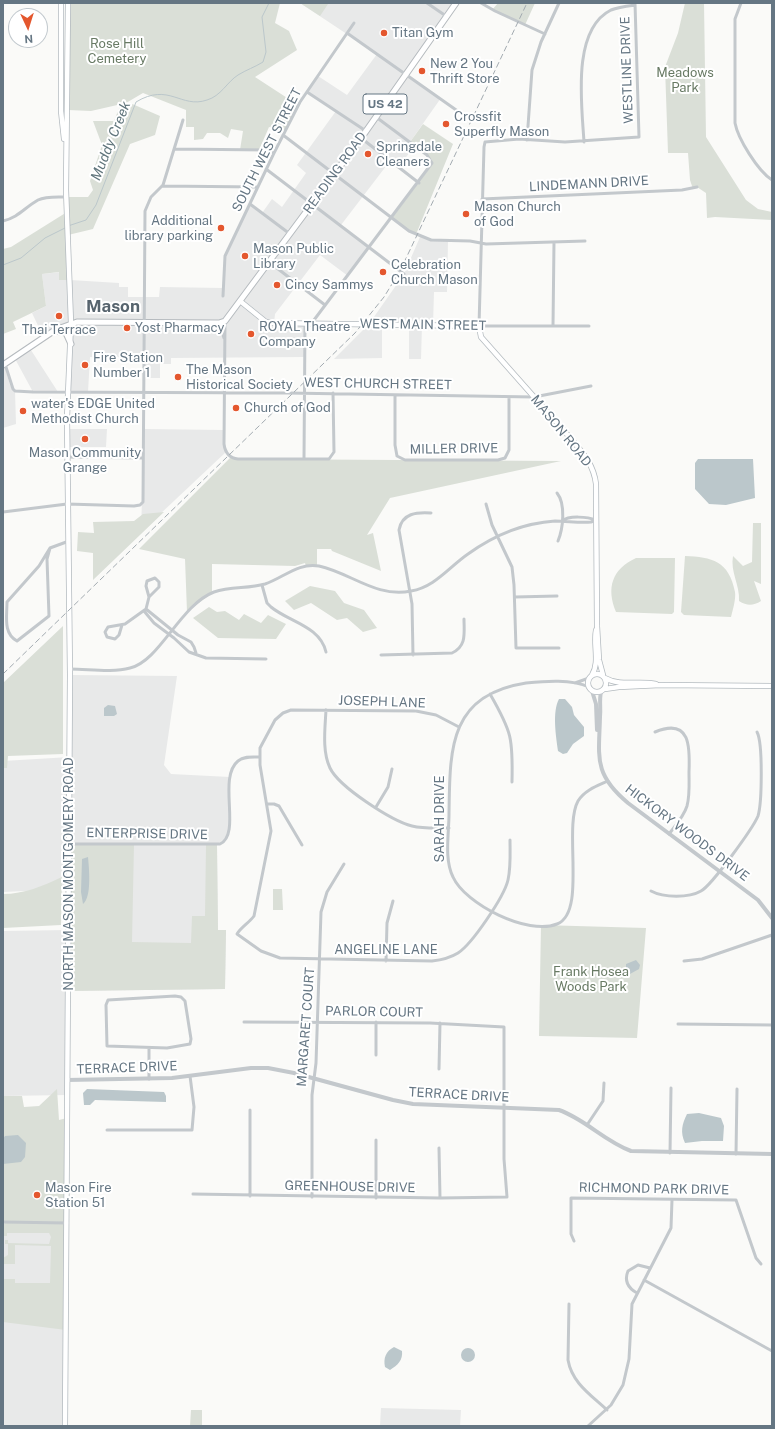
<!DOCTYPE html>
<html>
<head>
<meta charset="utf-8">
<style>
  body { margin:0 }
  #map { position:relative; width:775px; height:1429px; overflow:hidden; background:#fafaf8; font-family:"Public Sans",sans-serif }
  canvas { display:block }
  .frame { position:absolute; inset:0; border:4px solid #657683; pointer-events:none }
  .north { position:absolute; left:8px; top:8px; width:40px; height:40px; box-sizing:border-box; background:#fff; border:1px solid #c1c8cd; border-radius:50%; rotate:176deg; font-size:11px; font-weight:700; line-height:16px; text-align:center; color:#657683 }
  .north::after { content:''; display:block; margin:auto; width:14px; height:18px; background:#e4572e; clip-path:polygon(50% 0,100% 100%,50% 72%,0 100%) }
</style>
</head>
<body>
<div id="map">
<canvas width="775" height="1429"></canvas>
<div class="frame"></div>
<div class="north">N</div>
</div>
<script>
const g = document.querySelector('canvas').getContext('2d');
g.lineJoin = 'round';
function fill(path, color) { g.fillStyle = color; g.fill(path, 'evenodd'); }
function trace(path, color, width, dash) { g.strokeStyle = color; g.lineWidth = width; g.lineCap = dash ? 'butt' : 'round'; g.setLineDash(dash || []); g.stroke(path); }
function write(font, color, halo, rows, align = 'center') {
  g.font = font + ' "Public Sans",sans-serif'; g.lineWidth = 4; g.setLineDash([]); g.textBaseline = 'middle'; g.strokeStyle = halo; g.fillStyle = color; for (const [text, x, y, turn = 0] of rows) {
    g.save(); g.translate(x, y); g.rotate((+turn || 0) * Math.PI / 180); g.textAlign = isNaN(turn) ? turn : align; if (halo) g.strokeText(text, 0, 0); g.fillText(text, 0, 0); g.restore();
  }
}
const built = new Path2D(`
  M300,3H456L407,74L441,98L410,142L415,146L398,167L390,161L341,225L369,248L348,276L320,255L275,314L274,323H305V357L171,358V364H160V378H145V353H126V357H90L88,392H68L71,323L44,338L32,313L46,306L42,274L70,271V280L119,283V287H128V297H159L160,287L223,288L225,258L250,204L262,213L272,199L282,207L306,173L297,165L336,111L307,92L318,76L347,95L377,54Z
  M420,237L448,241L447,292H434L433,325H422L421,359H409V325H382V358L334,359L369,324L404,274Z
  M29,347L58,392H33L14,357Z
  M4,364L10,385L15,391L16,424L3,428Z
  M67,429H107L106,447H67Z
  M144,429L224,430V446L226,452L141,532Z
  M70,675L177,676L164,765L171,774L230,777L228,835L217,845L218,930H226L225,989L68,991L67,1095L3,1096V931L68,930L69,889L3,892V761L70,757Z
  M3,1222L67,1223L65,1426H3Z
  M381,1408L461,1410L460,1426H380Z`);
const green = new Path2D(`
  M68,3H280L275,23L289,31L297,50L255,77L298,105L285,131L269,127L259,150H240L243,131L231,129L228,138L220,133H207L203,139L194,140V127H186V110L143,93L126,103L91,111L68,110Z
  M300,3H326L328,4L320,16Z
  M498,3H535L525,25L492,10Z
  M685,3H704L706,137L746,200L758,209L772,212V220L715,217L707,218L706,193L697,187L693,189L690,180L688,153H668L665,67L678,33Z
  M130,103L160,116L155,135L130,144L93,229L68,235L70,280H59V272L42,274L46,306L13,322L16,329L3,334V249L11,247L67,212L66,197H88L93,190L90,181L102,145L93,121H114L120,106Z
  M423,124L453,144L417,232L414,234L392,218L431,166L432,160L410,142Z
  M231,457L238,459L561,461L390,498L367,535L373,533L381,571L332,551L331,549H317V566H306L305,563L295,566L212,564V593L187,612L185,559L139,549Z
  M164,512L93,580V553L77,551L78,532L94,533L93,522L134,521L143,514Z
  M753,523H761V584L754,581L761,601C753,606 747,606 739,601C740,585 730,572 733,556L743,566L752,562Z
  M685,556C712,557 729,561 735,592C736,599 733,609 731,617L684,615L681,612Z
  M636,558H675L674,612L672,614L616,612C606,588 612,569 636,558Z
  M310,586L335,591L344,603L364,610L377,628L363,632L347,618L337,620L311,603L294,610L285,601Z
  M209,607L217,612L225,611L239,620L244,614L261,623L268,615L286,624L276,639L218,638L193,618Z
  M63,626V754L8,756L7,768H3V683Z
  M69,844H134L132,942L191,943L192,916H205L206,845H217L218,930H226L225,989L68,991Z
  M62,877L61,925L3,928V894C24,894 43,886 62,877Z
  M273,889H282L283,910H273Z
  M541,925L646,928L637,1038L539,1036Z
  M57,1089L59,1120L67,1118L66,1330L3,1322V1279H15V1283H50L51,1246L15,1245V1264H4L3,1258L8,1255V1244H5V1240H8V1243L49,1244L51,1237L49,1233H7V1236H3V1225L5,1223L3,1222V1096H22L24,1107L39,1106Z
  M191,1410H202V1426H190Z`);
const water = new Path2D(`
  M698,459H753L755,498L726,505L709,504L695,489V463Z
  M559,699H565L572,707L574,715L584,727V736L573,744L567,753L563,754L558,751C556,736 552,712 559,699Z
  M108,705L115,706L117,714L114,716H104V708Z
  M88,857C89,868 92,897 83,904L81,892L82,859Z
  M636,960L640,965L639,969L630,974L626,973V964Z
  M87,1089L164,1092L166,1096V1102L95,1100L90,1105H84L83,1093Z
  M699,1113L721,1118L724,1126L723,1141H702L685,1143C680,1132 682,1124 687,1114Z
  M18,1135L26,1143L25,1157L21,1162L3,1164V1139L5,1136Z
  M394,1347L402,1351C403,1360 398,1365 390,1370L385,1367C383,1358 386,1351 394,1347Z
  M461 1355a7 7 0 1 1 14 0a7 7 0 1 1-14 0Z`);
const stream = new Path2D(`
  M68,226L86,220L96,205L136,102C169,82 181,109 207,100C221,96 227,82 238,75C246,70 255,67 263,62L266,52L262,17L269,3
  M3,265L21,258L45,238L65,228`);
const minor = new Path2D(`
  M427,3L446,16
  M481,3L495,11L545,34
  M741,3L735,19V123C738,139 758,171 772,180
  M347,33L459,112
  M307,92L366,131
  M283,135L409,231L431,240L470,241L486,244L585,241
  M361,138L419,183
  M527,140L532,70L541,42L559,3
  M584,142C582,106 571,30 611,10C618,7 627,6 635,5
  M175,149L267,150L274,153
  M266,169L404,274
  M162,186L258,187
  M482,199L682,190L697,187
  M250,204L290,234
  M3,221C19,217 24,208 38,200C46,196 57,197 66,197
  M269,262L325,305
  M223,296L225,256L274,153L300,102L354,23
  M225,321L224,444C225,452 229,458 238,459H329L334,452L333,393
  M219,323L224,338
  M311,324L432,163L427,155L376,117
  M553,326L554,242
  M589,326H479L484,147L485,142L519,139L565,142L639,137L635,3
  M5,364L13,389L15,391L33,392L287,393L534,397L591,386
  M395,395V445L397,456L405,460H498L505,458L509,450V397
  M67,457L143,458
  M304,459L305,323
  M557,493C566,504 563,529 558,541
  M486,504L492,525L512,567L514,585L516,648H559
  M3,512L67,504L134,506L140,505L143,502L145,211L151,197L163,185L183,120
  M562,521C569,515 588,517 596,520
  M50,548L47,559L49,616L17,641C3,633 7,617 7,602L39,566L50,548L69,541
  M262,585L267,603L271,607C289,622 320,626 326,652
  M515,597L557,596
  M146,609L178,635L191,642L194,647L196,653
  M144,611L154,623L174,638L189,652L206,658L266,659
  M122,625L119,635L115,639L107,637L105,632L108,627L125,624L146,609L149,597L146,586L147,581L155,578L159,582V587L149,597
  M381,655L452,653C467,646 464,633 464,619
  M413,655L412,604L399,530C402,513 417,512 431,513
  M70,669C89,669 112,673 130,668C160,661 180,605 214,592C231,586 248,589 265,584C283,578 299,562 319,566C351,573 376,598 411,591C435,587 449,567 468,554C493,536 524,523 555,521C567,521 579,523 591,522L596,520
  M575,683L589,678
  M589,687C571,679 546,681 526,683C448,695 450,750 449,814C449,834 444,859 453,877C465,904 528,936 557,924C587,913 563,828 578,801C585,790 597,786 608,781
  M490,694C512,732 513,739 512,782
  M326,710C325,729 322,751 330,768C339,787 392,821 412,826C424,829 437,828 449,828
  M459,727L436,715L416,711L291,710L283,713L275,720L260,748V765L271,831L254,916C249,923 241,927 237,934L261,951L280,958L432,961C441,960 450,958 458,953C472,944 504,897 508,880C511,867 510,853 510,840
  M655,732C691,717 690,748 689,772C689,783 690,795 687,806C684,816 676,825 669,834
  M268,804H274L279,806L302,845
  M376,807L388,787L392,769
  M69,844H220C242,834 217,778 238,761C244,756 252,757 259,757
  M651,891C664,898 689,898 701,891C712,885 753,828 758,816C762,803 763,743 757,732
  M386,961L387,923L393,901
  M684,961L702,959L772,935
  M175,996L181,997L185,1001L191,1039L190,1044L167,1048L107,1046L106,1005L108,1000Z
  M678,1024L772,1025
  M149,1048V1079
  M376,1055V1022
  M439,1069L440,1023
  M587,1125L603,1101L604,1083
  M107,1130H192L194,1107L190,1076
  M376,1140V1198
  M439,1148L440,1198
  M670,1153L671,1088
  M736,1154L737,1089
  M193,1194L440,1198L507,1197L504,1159V1027L430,1023L244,1022
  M250,1196V1110
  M312,1197V1095L316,1063L321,912L327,892L344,864
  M3,1222L67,1223
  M574,1241L571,1234V1198L736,1200L756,1258L761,1264
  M644,1280L772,1351
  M637,1293C628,1288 624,1281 628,1271L638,1265L650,1268
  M569,1304L568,1360C572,1383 591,1395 607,1410
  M588,1426L611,1405L623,1385L629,1359L632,1304L671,1228L672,1200`);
const tertiary = new Path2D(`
  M592,691L596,704L597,730
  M601,692C599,700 601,708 600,717C599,757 593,774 628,803L758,900L772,918
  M67,1080L172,1078L251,1068H268L294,1073L393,1100L413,1104L559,1110C585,1119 604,1141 631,1151L772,1154`);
const secondary = new Path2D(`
  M61,3V111L64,139
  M240,301L266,322L271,323L479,326L481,337L573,441C584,454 594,466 596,484L597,626L599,660L603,675
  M588 683a9 9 0 1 1 18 0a9 9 0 1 1-18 0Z
  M592,675C600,662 593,645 596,630
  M605,678C621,687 639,680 656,684
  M605,689L619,687L661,685L772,686
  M65,1426L70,675L67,418L71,323L66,190L68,3`);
const primary = new Path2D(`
  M56,331L66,333L71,344
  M3,365L55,330L77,322L219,323L225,321L364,134L456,3`);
const rail = new Path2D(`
  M3,674L355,333L384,297L400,271L527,3`);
const markers = [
  [384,33,4,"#e4572e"],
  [422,71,4,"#e4572e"],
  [446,124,4,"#e4572e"],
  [368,154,4,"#e4572e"],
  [466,214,4,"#e4572e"],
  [221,228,4,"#e4572e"],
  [245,256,4,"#e4572e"],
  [383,272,4,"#e4572e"],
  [277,285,4,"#e4572e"],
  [59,316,4,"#e4572e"],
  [127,328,4,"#e4572e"],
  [251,334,4,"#e4572e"],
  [85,365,4,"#e4572e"],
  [178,377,4,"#e4572e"],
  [236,408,4,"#e4572e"],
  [23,411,4,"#e4572e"],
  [85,439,4,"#e4572e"],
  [37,1195,4,"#e4572e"]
];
const shields = [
  [385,104,44]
];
const shieldNames = [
  ["US 42",385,104]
];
const poiNames = [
  ["Titan Gym",392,33],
  ["New 2 You",430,64],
  ["Thrift Store",430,79],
  ["Crossfit",454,117],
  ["Superfly Mason",454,132],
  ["Springdale",376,147],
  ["Cleaners",376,162],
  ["Mason Church",474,207],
  ["of God",474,222],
  ["Additional",213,221,"right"],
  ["library parking",213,236,"right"],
  ["Mason Public",253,249],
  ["Library",253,264],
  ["Celebration",391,265],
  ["Church Mason",391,280],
  ["Cincy Sammys",285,285],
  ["ROYAL Theatre",259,327],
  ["Company",259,342],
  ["Yost Pharmacy",135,328],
  ["Thai Terrace",59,330,"center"],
  ["Fire Station",93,358],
  ["Number 1",93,373],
  ["The Mason",186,370],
  ["Historical Society",186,385],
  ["water's EDGE United",31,404],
  ["Methodist Church",31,419],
  ["Church of God",244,408],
  ["Mason Community",85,453,"center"],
  ["Grange",85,468,"center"],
  ["Mason Fire",45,1188],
  ["Station 51",45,1203]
];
const parkNames = [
  ["Rose Hill",117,44],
  ["Cemetery",117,59],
  ["Meadows",685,73],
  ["Park",685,88],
  ["Frank Hosea",591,972],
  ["Woods Park",591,987]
];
const streetNames = [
  ["WESTLINE DRIVE",627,70,-92],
  ["SOUTH WEST STREET",267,150,-63],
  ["READING ROAD",335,173,-54],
  ["LINDEMANN DRIVE",589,184,-3],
  ["WEST MAIN STREET",423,325,1],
  ["WEST CHURCH STREET",378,384,1],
  ["MASON ROAD",561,431,51],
  ["MILLER DRIVE",454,449,-1],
  ["JOSEPH LANE",382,702,2],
  ["SARAH DRIVE",440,819,-90],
  ["HICKORY WOODS DRIVE",687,833,37],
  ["ENTERPRISE DRIVE",147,834,1],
  ["NORTH MASON MONTGOMERY ROAD",69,874,-90],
  ["ANGELINE LANE",386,950],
  ["PARLOR COURT",374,1012,1],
  ["MARGARET COURT",306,1027,-86],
  ["TERRACE DRIVE",127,1068,-2],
  ["TERRACE DRIVE",459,1095,3],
  ["GREENHOUSE DRIVE",350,1187,1],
  ["RICHMOND PARK DRIVE",654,1189,1]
];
const waterNames = [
  ["Muddy Creek",111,141,-68]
];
const districtNames = [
  ["Mason",113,307]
];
fill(built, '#e8e9e9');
fill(green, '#dadfd7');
fill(water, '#bbc7cb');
trace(stream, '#bbc7cb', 1);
trace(secondary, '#b3babf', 6);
trace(primary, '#b5babe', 7);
trace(minor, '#c3c8cc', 3);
trace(tertiary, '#c3c8cc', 4);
trace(secondary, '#fff', 4.5);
trace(primary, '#fff', 5);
trace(rail, '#a2aab0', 1, [6, 3]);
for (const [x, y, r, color] of markers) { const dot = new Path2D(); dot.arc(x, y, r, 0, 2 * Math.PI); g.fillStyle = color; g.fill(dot); trace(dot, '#fff', 1.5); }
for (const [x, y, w] of shields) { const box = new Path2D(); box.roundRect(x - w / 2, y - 10, w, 20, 3); g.fillStyle = '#fff'; g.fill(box); trace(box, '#657683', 1); }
write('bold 12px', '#657683', null, shieldNames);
write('13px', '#657683', '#fff', poiNames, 'left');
write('13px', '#687a64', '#fff', parkNames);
write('13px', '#657683', '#fff', streetNames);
write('italic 14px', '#60757c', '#fff', waterNames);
write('bold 17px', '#57646e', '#fff', districtNames);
</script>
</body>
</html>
